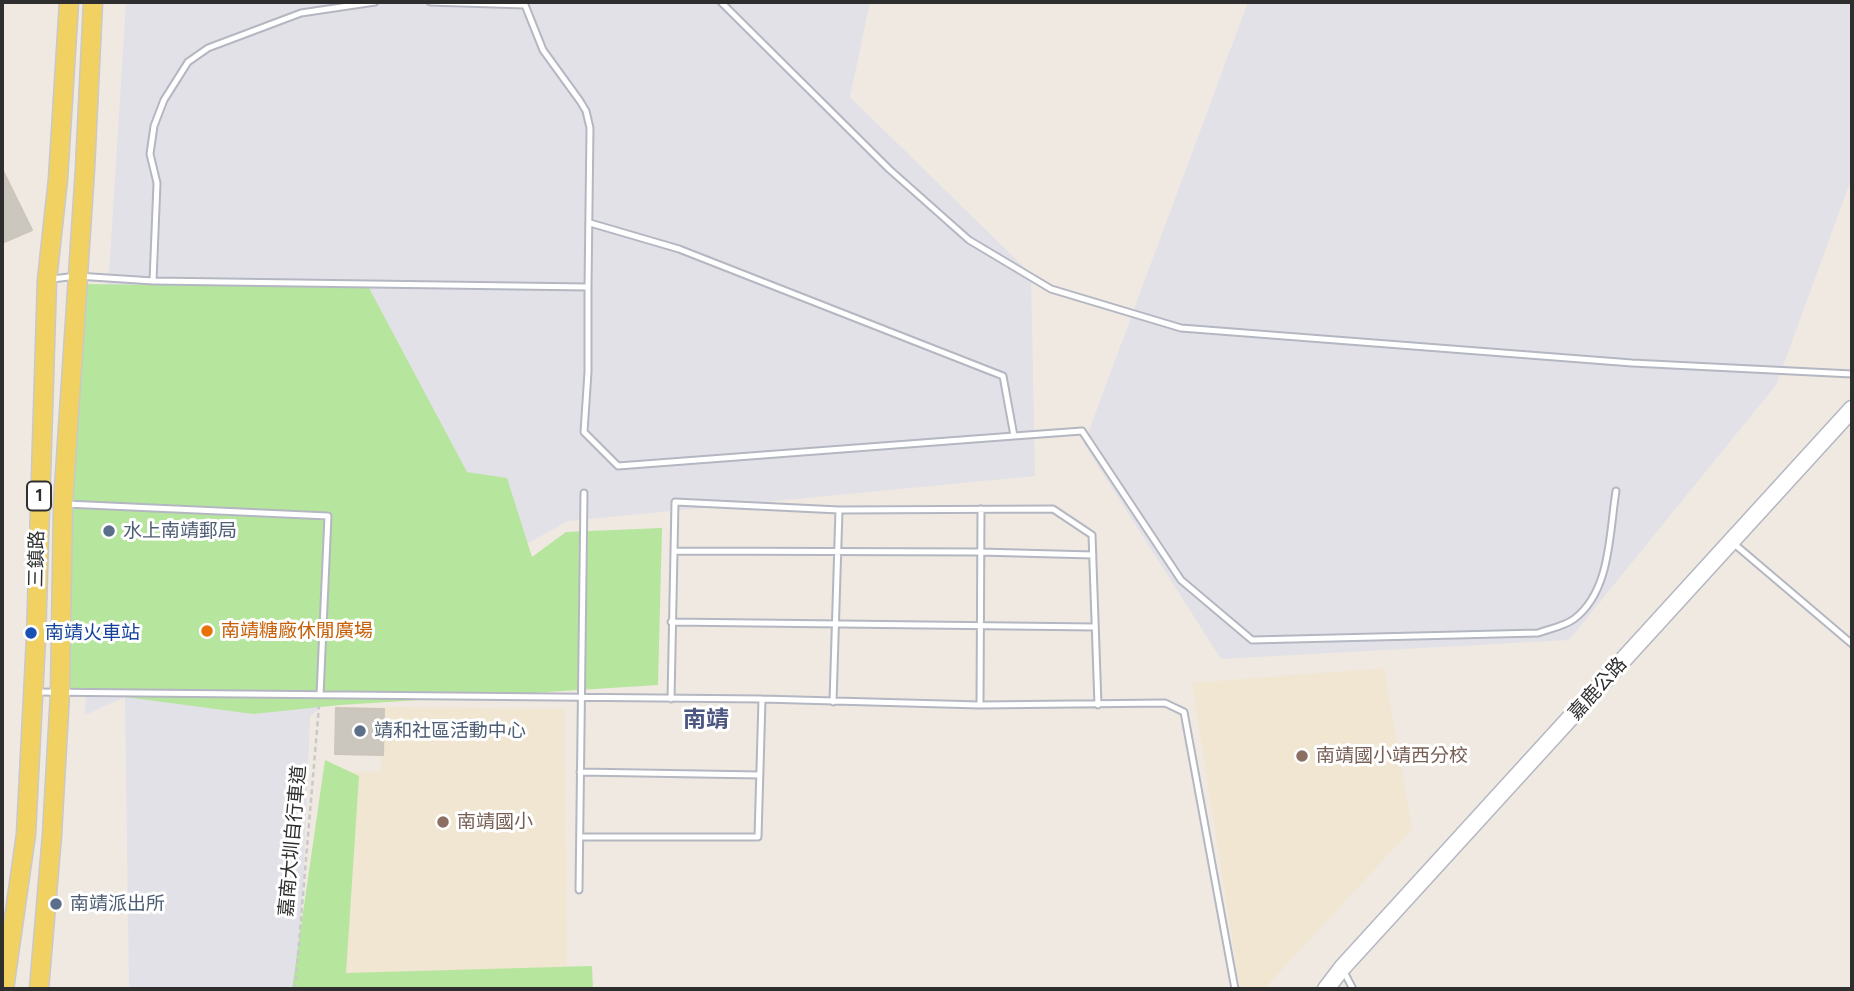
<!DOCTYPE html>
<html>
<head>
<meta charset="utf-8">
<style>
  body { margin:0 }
  #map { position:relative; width:1854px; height:991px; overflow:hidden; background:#efe9e1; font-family:Figtree,sans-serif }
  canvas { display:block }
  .frame { position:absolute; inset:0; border:4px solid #2e2e2e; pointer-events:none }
</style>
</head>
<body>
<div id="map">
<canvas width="1854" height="991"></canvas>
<div class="frame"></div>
</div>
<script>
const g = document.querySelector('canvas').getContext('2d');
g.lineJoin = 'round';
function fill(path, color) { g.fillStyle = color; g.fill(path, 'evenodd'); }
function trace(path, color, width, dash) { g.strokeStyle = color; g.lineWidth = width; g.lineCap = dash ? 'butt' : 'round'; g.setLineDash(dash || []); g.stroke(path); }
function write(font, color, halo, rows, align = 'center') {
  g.font = font + ' Figtree,"Noto Sans TC",sans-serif'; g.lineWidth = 6; g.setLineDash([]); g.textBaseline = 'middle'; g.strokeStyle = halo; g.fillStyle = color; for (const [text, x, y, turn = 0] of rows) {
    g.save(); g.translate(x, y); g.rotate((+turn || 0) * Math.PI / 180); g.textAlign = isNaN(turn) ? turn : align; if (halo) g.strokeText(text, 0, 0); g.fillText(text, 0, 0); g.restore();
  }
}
const industrial = new Path2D(`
  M126,2H870L850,97L1031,274L1035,476L568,521L440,592L310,717L299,989H129L125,697L85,715L93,529Z
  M1248,2H1852V177L1776,385L1569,640L1221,659L1084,444Z`);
const education = new Path2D(`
  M1384,668L1412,829L1264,989H1240L1192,683Z
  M383,707L565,709L567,969L332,984L325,771L381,772Z`);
const green = new Path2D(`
  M86,284L369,288L467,472L507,478L532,557L566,532L662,528L658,685L340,705L253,714L125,697L58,692Z
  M325,760L359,776L346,973L592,966L593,989H292Z`);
const building = new Path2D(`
  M2,169L32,230L2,243Z
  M336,708L384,709L383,755L335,754Z`);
const path = new Path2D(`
  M295,989L319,706`);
const lane = new Path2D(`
  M721,2L889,169L969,240L1051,289L1181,328L1632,363L1852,374
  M52,279L77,276L153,281L588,287L590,128L586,111L580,101L543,50L525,5L430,2
  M153,281L157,183L150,154L154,126L164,100L188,62L208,48L301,13L375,2
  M588,287V372L584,432L618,466L1014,436L1003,376L679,249L590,223
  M1014,436L1082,431L1181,580L1252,640L1538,633C1549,629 1565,626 1574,619C1611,591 1609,534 1616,491
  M66,504L328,516L320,695
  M1732,542L1852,644
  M674,551L980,552L1093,555
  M671,622L1095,627
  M37,692L762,699L980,705L1165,703L1184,712L1235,989
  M671,699L675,502L839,510L1053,509L1092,535L1098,705
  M833,702L839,510
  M980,705L981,509
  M580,772L760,775
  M580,837H758L762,699
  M579,890L584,493
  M1343,970L1353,989`);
const secondary = new Path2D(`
  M1326,989L1342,968L1852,409`);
const primary = new Path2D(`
  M4,989L26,834L36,638L47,280L58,179L69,2
  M39,989L52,835L60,693L63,504L85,169L93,2`);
const markers = [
  [109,531,7,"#5c6f8a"],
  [207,631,7,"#e8710a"],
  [31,633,7,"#1a4fb4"],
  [360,731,7,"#5c6f8a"],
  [1302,756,7,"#8d6e63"],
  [443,822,7,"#8d6e63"],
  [56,904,7,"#5c6f8a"]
];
const shields = [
  [39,496,24]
];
const shieldNames = [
  ["1",39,496]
];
const serviceNames = [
  ["水上南靖郵局",123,531],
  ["靖和社區活動中心",374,731],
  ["南靖派出所",70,904]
];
const streetNames = [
  ["三鎮路",37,559,-89],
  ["嘉鹿公路",1598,689,-48],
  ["嘉南大圳自行車道",293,841,-85]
];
const foodNames = [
  ["南靖糖廠休閒廣場",221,631]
];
const transitNames = [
  ["南靖火車站",45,633]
];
const educationNames = [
  ["南靖國小靖西分校",1316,756],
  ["南靖國小",457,822]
];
const quarterNames = [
  ["南靖",706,720]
];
fill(industrial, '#e3e1e8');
fill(education, '#f0e6d1');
fill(green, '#b6e59e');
fill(building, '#cbc7bf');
trace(building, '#cbc5ba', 2);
trace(lane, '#b4b7c1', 9);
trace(secondary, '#b4b7c1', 19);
trace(primary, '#c9c9c9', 21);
trace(path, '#c9c9c9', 2.5, [5, 3.5]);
trace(lane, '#fff', 5);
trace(secondary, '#fff', 16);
trace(primary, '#f2d163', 18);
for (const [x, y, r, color] of markers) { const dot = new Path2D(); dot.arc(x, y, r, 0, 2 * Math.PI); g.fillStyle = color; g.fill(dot); trace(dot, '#fff', 2.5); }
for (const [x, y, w] of shields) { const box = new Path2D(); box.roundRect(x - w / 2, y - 14.5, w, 29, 5); g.fillStyle = '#fff'; g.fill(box); trace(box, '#2e2e2e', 2); }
write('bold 18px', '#2e2e2e', null, shieldNames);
write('19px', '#4e5e75', '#fff', serviceNames, 'left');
write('19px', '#2e2e2e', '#fff', streetNames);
write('19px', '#c56008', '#fff', foodNames, 'left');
write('19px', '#164399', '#fff', transitNames, 'left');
write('19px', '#785e54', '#fff', educationNames, 'left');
write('bold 23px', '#4d5680', '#fff', quarterNames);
</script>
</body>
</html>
